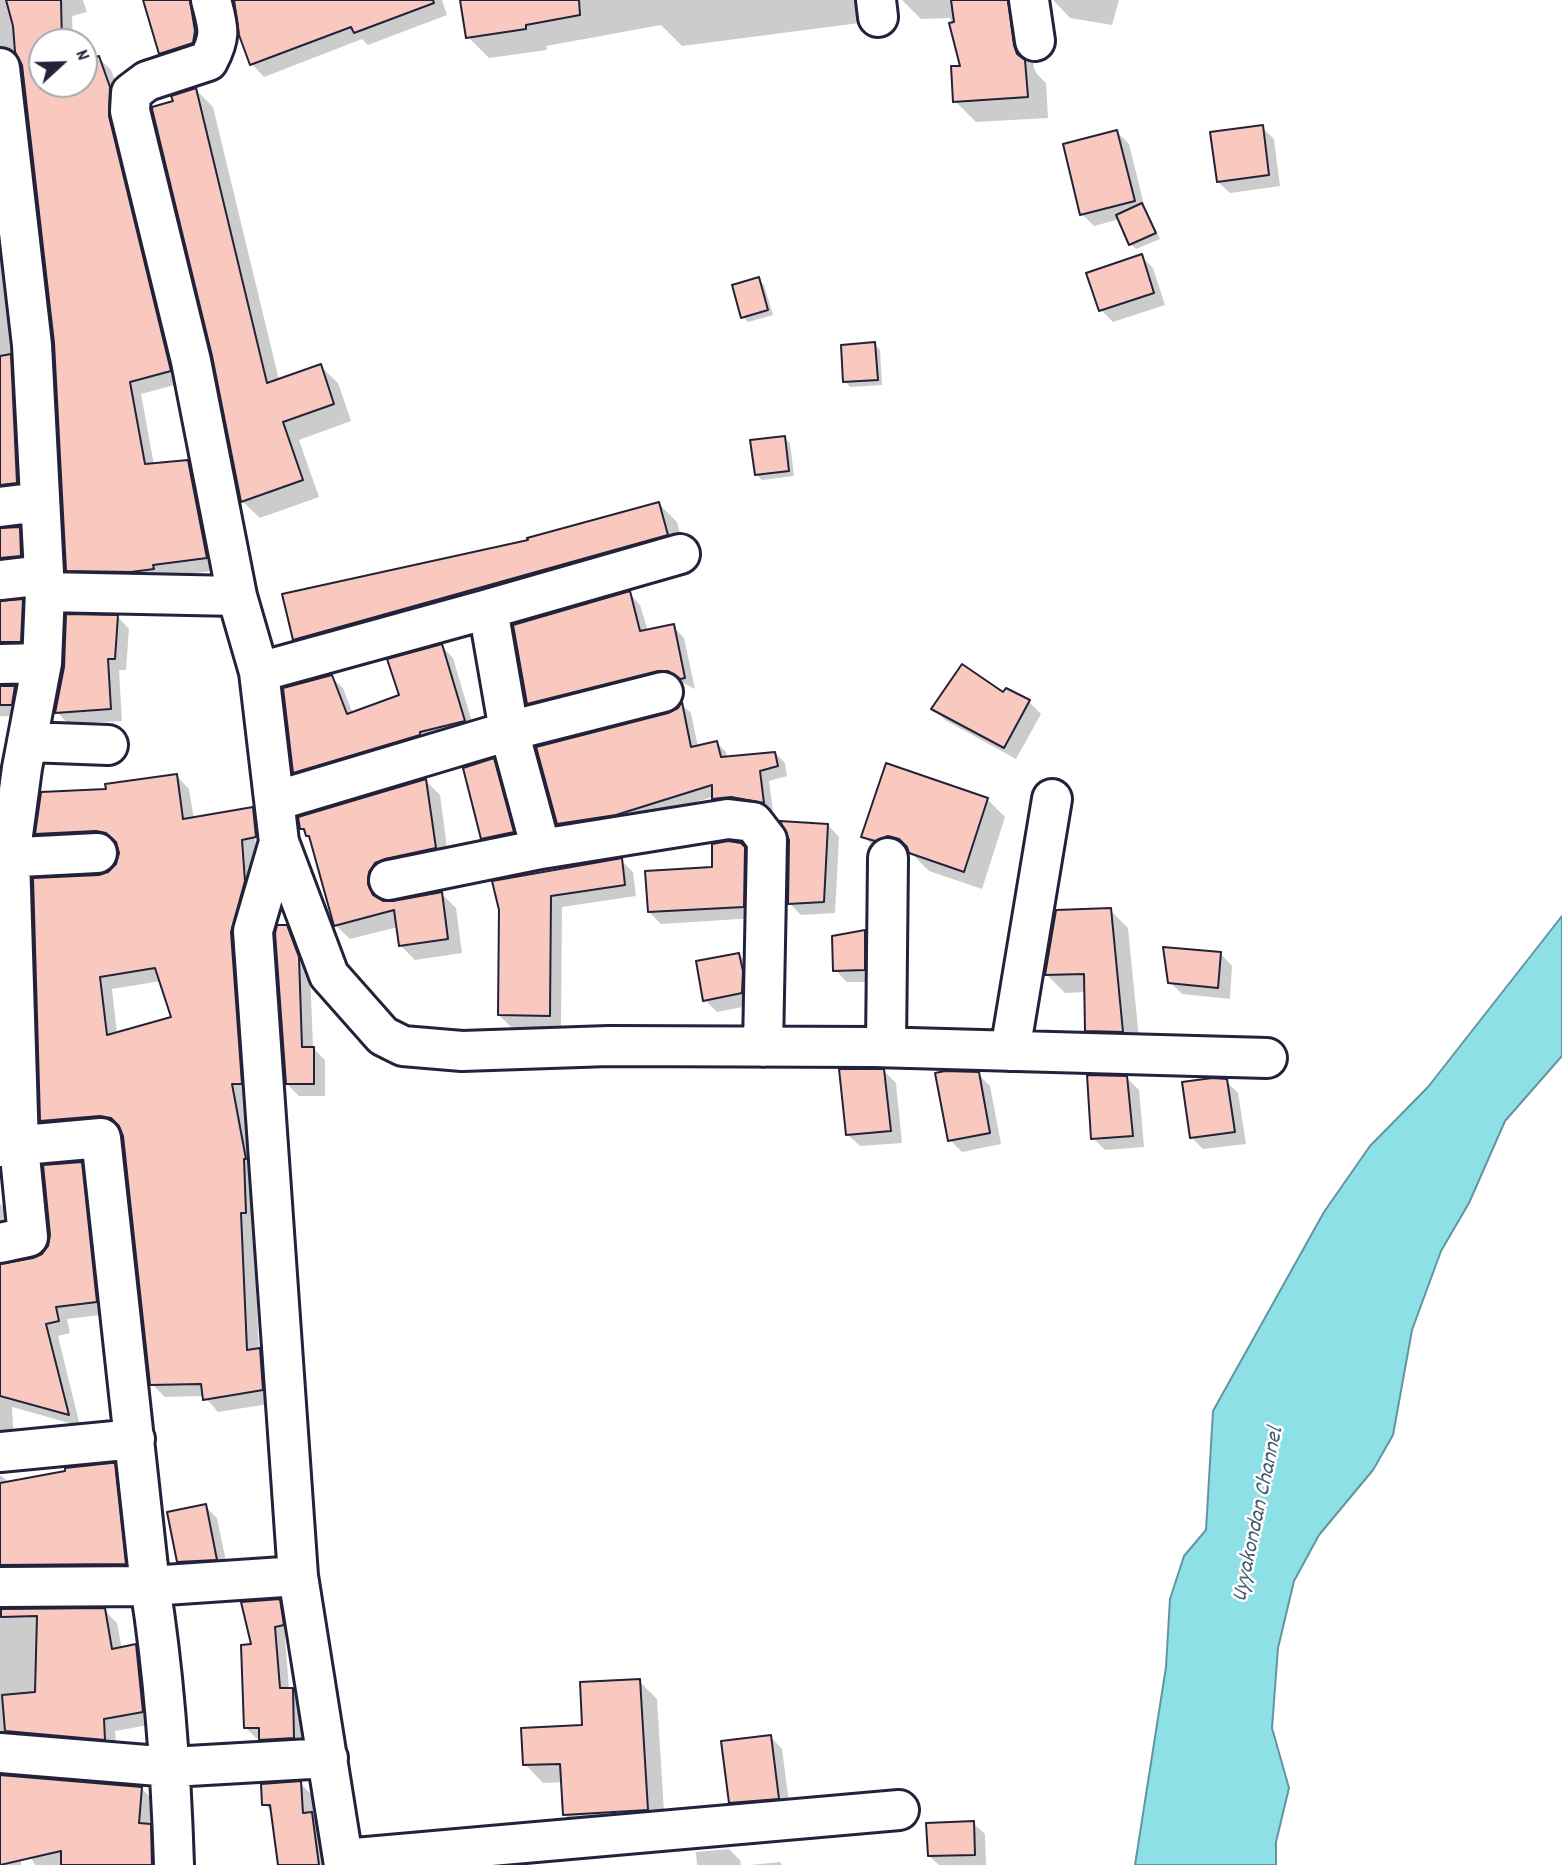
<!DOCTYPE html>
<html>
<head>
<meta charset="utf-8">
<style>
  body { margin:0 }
  #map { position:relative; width:1562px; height:1865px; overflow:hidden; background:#fff; font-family:Dekko,sans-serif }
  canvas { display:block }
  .north { position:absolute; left:28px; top:28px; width:70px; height:70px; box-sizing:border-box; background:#fff; border:2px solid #a7a7b1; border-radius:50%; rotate:68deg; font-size:19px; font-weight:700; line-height:28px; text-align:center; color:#22223b }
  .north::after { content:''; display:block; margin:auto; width:24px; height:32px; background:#22223b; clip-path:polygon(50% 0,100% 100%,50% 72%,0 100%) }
</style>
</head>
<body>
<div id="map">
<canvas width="1562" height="1865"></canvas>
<div class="north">N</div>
</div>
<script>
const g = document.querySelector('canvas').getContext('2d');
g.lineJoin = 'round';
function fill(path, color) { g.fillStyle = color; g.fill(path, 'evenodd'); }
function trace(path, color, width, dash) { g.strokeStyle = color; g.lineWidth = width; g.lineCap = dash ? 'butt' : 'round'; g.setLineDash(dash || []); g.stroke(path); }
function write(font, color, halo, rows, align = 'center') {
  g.font = font + ' Dekko,sans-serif'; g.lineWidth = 5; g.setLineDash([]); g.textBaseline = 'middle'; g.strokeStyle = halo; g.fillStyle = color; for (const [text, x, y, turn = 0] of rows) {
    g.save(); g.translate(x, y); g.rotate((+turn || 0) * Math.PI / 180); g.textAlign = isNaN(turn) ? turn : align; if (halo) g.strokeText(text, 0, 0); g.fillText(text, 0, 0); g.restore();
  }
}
const water = new Path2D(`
  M1562,916V1056L1505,1121L1469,1203L1441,1251L1412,1330L1393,1435L1373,1470L1319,1535L1294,1581L1278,1648L1272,1728L1289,1788L1276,1842V1865H1135L1166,1667L1170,1599L1184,1556L1206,1530L1213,1411L1324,1212L1370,1146L1428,1087Z`);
const shadow = new Path2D(`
  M0,0H83L87,12L72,16L73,42H42V84H84V63L99,58L111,70L122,101L182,383L141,394L154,465L187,461L200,474L219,570L165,577L80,582L67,570L55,342L23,64L21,60L11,58L0,64Z
  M235,0H442L447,15L368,45L362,39L264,77L252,64Z
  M462,0H893L875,21L682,46L661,25L546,46L547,50L489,58L468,37Z
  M902,0H1039L1028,25L1034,68L1037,74L1046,83L1048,118L976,122L955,101L962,67L950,18L921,19Z
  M1053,0H1119L1112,25L1070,18Z
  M189,3L201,15L206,47L172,65L160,53Z
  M196,90L213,107L279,380L320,366L338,383L351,421L299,440L319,497L260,518L242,501L175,103Z
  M1262,127L1274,139L1280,186L1230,193L1218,182Z
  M1117,132L1129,144L1145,209L1160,239L1136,249L1131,244L1120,219L1094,226L1082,214Z
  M0,191L29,495L0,501Z
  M1141,256L1153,268L1165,305L1113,322L1101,310Z
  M758,279L764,285L773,315L748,322L743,317Z
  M875,344L880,350L882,385L850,387L845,381Z
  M784,438L790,443L794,476L762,480L756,474Z
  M659,504L677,522L685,553L312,657L294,639L530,541Z
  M19,528L32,541L33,568L0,574V529Z
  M629,593L640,605L648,631L673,626L684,638L695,689L681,682H670L540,715L528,703ZM666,667L667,670L535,704V700Z
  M22,601L35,614L33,654L0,659V603Z
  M118,617L129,629L126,670H119L122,721L68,724L57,712Z
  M442,646L453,658L475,732L306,783L295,772L331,677L343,688L353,714L402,696Z
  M15,687L27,700L24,717L0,716V688Z
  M1007,690L1029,702L1041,714L1016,759L945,720L934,709L1004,695Z
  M682,705L691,713L698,747L716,742L726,752L727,758L775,753L785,763L787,776L769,781L773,812L741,806L723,808L712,797L626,823L568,833L559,823Z
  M493,760L505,772L525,844L494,850L483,838Z
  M177,776L189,789L194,819L252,809L265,821L268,850L254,852L257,895L254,1097H244L258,1171V1225H253L259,1350L272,1363L275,1403L218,1412L204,1396L165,1397L152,1384L123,1130L114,1128L55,1134L42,1121L99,876L109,873L118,864L121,853L118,845L110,843L50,846L37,834L108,791ZM253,821H256L259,846H256ZM161,981L173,1018L117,1034L112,989Z
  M426,781L440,795L449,862L382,887L381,899L383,903L441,893L456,908L462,953L415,960L400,945L398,927L350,939L335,925L311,839L301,829Z
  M987,799L1005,817L982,889L929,871L913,855L906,853L894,859L881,854L863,836Z
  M828,825L839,837L835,913L801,915L789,903Z
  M741,844L753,857L755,918L661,924L649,912L713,869Z
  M621,860L633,872L636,896L562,907L561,1027H511L499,1015L500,909Z
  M1110,910L1128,928L1140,1049L1105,1048L1087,1030L1086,992L1065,993L1047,975Z
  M286,927L298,939L310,970L313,1048L325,1060V1096H299L287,1084Z
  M865,932L877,943L876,982H847L835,970Z
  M1221,954L1232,966L1230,999L1182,994L1170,982Z
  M739,955L751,967L753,1005L717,1012L705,1000Z
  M884,1071L896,1083L902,1143L860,1146L848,1135Z
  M978,1074L990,1086L1001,1144L962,1152L950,1140Z
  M1127,1078L1139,1090L1144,1147L1105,1150L1093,1138Z
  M1226,1081L1238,1093L1246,1144L1203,1149L1191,1137Z
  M81,1164L94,1176L109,1314L67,1319L70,1333L58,1336L80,1426L12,1407L14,1442L0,1447V1266L33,1260L44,1255L50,1245Z
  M0,1204L14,1216L0,1238Z
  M114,1465L126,1478L137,1576L0,1582V1475L10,1483Z
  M205,1506L217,1518L228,1571L191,1573L179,1561Z
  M279,1601L289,1612L293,1635L285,1637L289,1689H293L303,1700L304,1748L272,1750L261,1738H256L246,1728L253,1646Z
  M104,1610L117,1623L122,1649L136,1646L148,1659L155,1724L115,1731L117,1751L0,1748V1611Z
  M639,1681L657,1699L665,1828L583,1833L565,1815L563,1782L543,1783L525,1764L584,1727Z
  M771,1737L782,1749L790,1810L742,1814L731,1802Z
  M0,1777L141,1788L154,1801L152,1827L162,1838L164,1865H35L30,1855L21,1856V1865H0Z
  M300,1783L313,1796L314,1817L324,1827L329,1865H280L273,1813L264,1804Z
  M973,1823L985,1834L986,1865H939L929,1856Z
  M729,1849L740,1860L741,1865H697L696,1852Z
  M780,1862L782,1865H750Z`);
const building = new Path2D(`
  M6,0H61L62,42H42V84H84V61L99,56L110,87L109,116L171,371L130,382L145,464L188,460L207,558L153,565L154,569L131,572L66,571L54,343L22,65L15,52L13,26Z
  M143,0H190L195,31L193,43L159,54Z
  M234,0H433L434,3L354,33L351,27L250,65L239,35Z
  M460,0H579L580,15L526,25V29L466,38Z
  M951,0H1008L1014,45L1017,54L1025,60L1028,97L953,102L951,66H960L949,23L954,22Z
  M196,88L267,383L321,364L334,404L283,422L303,480L241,502L212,356L152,109V107L173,101L171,96Z
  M1263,125L1269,175L1217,182L1210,132Z
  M1117,130L1135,201L1080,215L1063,144Z
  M1142,203L1156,233L1129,245L1116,215Z
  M1142,254L1154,293L1099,311L1086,273Z
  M759,277L768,310L741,318L732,285Z
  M875,342L878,380L843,382L841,345Z
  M11,354L17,483L0,485V356Z
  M785,436L789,471L755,475L750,440Z
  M659,502L668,535L293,640L282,594L528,540L527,538Z
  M20,527L21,556L0,558V528Z
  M630,591L640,631L674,624L685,678L680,679L668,671H658L527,704L513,625Z
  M23,599L21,642H0V601Z
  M66,614L118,615L115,659H108L111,709L55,713L64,667Z
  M442,644L465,721L420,732V735L293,773L283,688L332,675L347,714L399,695L387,659Z
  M962,664L1003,692L1006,688L1030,700L1004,748L931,709Z
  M0,686H15L12,705H0Z
  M682,702L691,747L717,741L721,757L775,752L778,766L760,771L764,803L731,797L712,799V785L616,815L557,824L536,747L668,713L678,708Z
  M494,758L514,832L481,839L463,768Z
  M886,763L988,798L964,872L909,853L907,847L899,839L888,836L875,841L861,837Z
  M177,774L183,819L253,807L256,837L242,840L245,881L231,932L242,1084H232L246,1159H244L246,1213H241L247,1350L260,1348L263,1390L203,1400L201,1384L150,1385L123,1136L119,1126L111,1118L100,1116L40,1121L33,878L99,875L108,872L116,864L119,853L116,842L106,833L96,831L35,834L41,792L106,789L105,784ZM155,968L171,1017L107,1035L100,977Z
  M426,779L436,848L385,859L375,863L369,872L368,884L373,895L383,901H393L442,892L448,939L399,946L394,910L334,926L309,836H306L304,829H300L298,817Z
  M780,821L828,824L824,902L788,904L789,840Z
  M728,841L741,843L745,847L744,907L648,912L645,871L712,867V844Z
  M622,858L625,885L551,896L550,1016L498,1015L499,910L492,881Z
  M1111,908L1123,1032L1085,1031L1084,974L1045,975L1056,910Z
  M277,925H287L299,957L302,1047H314V1084H286L275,933Z
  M865,930V970L833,971L832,936Z
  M1163,947L1221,952L1218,988L1168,983Z
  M739,953L743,971L742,993L703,1001L696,961Z
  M839,1069H884L891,1131L846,1135Z
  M945,1071L979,1072L990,1133L948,1141L935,1073Z
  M1087,1075L1127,1076L1133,1136L1091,1139Z
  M1212,1078L1227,1079L1235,1132L1190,1138L1182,1082Z
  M82,1162L97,1302L56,1307L59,1321L46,1324L69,1415L0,1396V1264L33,1258L42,1254L48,1246L50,1235L43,1165Z
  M111,1463H115L126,1564L0,1565V1483L65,1471V1468Z
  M206,1504L217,1560L177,1562L167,1512Z
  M280,1599L284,1625L275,1627L280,1688H293L294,1738L259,1740V1728H244L241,1645L251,1644L241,1602Z
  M105,1608L112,1649L136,1644L143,1712L104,1719L105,1740L5,1731L2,1695L35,1692L37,1616L1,1617V1609Z
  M640,1679L648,1810L563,1815L560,1764L523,1765L521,1728L582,1725L580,1682Z
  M771,1735L779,1799L729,1803L721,1741Z
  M0,1775L142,1787L139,1823L151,1824L152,1865H61V1851L0,1865Z
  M301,1781L303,1813L312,1812L319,1865H278L270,1805H262L261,1784Z
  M974,1821L975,1855L928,1856L926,1823Z`);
const minor = new Path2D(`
  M211,0C218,27 222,35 208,61L147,81L131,93L130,111L191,361L237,596L259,672L279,842L253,931L298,1576L344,1865
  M876,0L878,17
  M1029,0L1035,41
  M0,68L32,345L45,592L42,663L22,768L10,857L19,1146L28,1237L0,1243
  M0,507L40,502
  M0,580L44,575
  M45,592L237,596
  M488,609L680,554
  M0,664L42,663
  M259,672L488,609L509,731L541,849
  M28,742L108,745
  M275,801L509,731L663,692
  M279,842L329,975L383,1036L403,1046L462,1051L609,1046L874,1047L1267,1058
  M0,858L97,853
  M389,880L541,849L728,819L753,822L767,840L763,1047
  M886,1047L888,858
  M1010,1051L1052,799
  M0,1147L101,1138L150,1586C165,1679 171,1771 174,1865
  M0,1452L135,1439
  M0,1587L150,1586L298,1576
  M0,1753L171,1767L328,1758
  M344,1859L899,1810`);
const waterNames = [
  ["Uyyakondan Channel",1260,1515,-78]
];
fill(water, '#8ee0e7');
trace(water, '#6394a2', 2);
fill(shadow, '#0003');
fill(building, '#f9c9c0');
trace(building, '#22223b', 2);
trace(minor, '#22223b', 44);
trace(minor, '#fff', 38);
write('italic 23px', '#425b6f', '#fff', waterNames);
</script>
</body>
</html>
